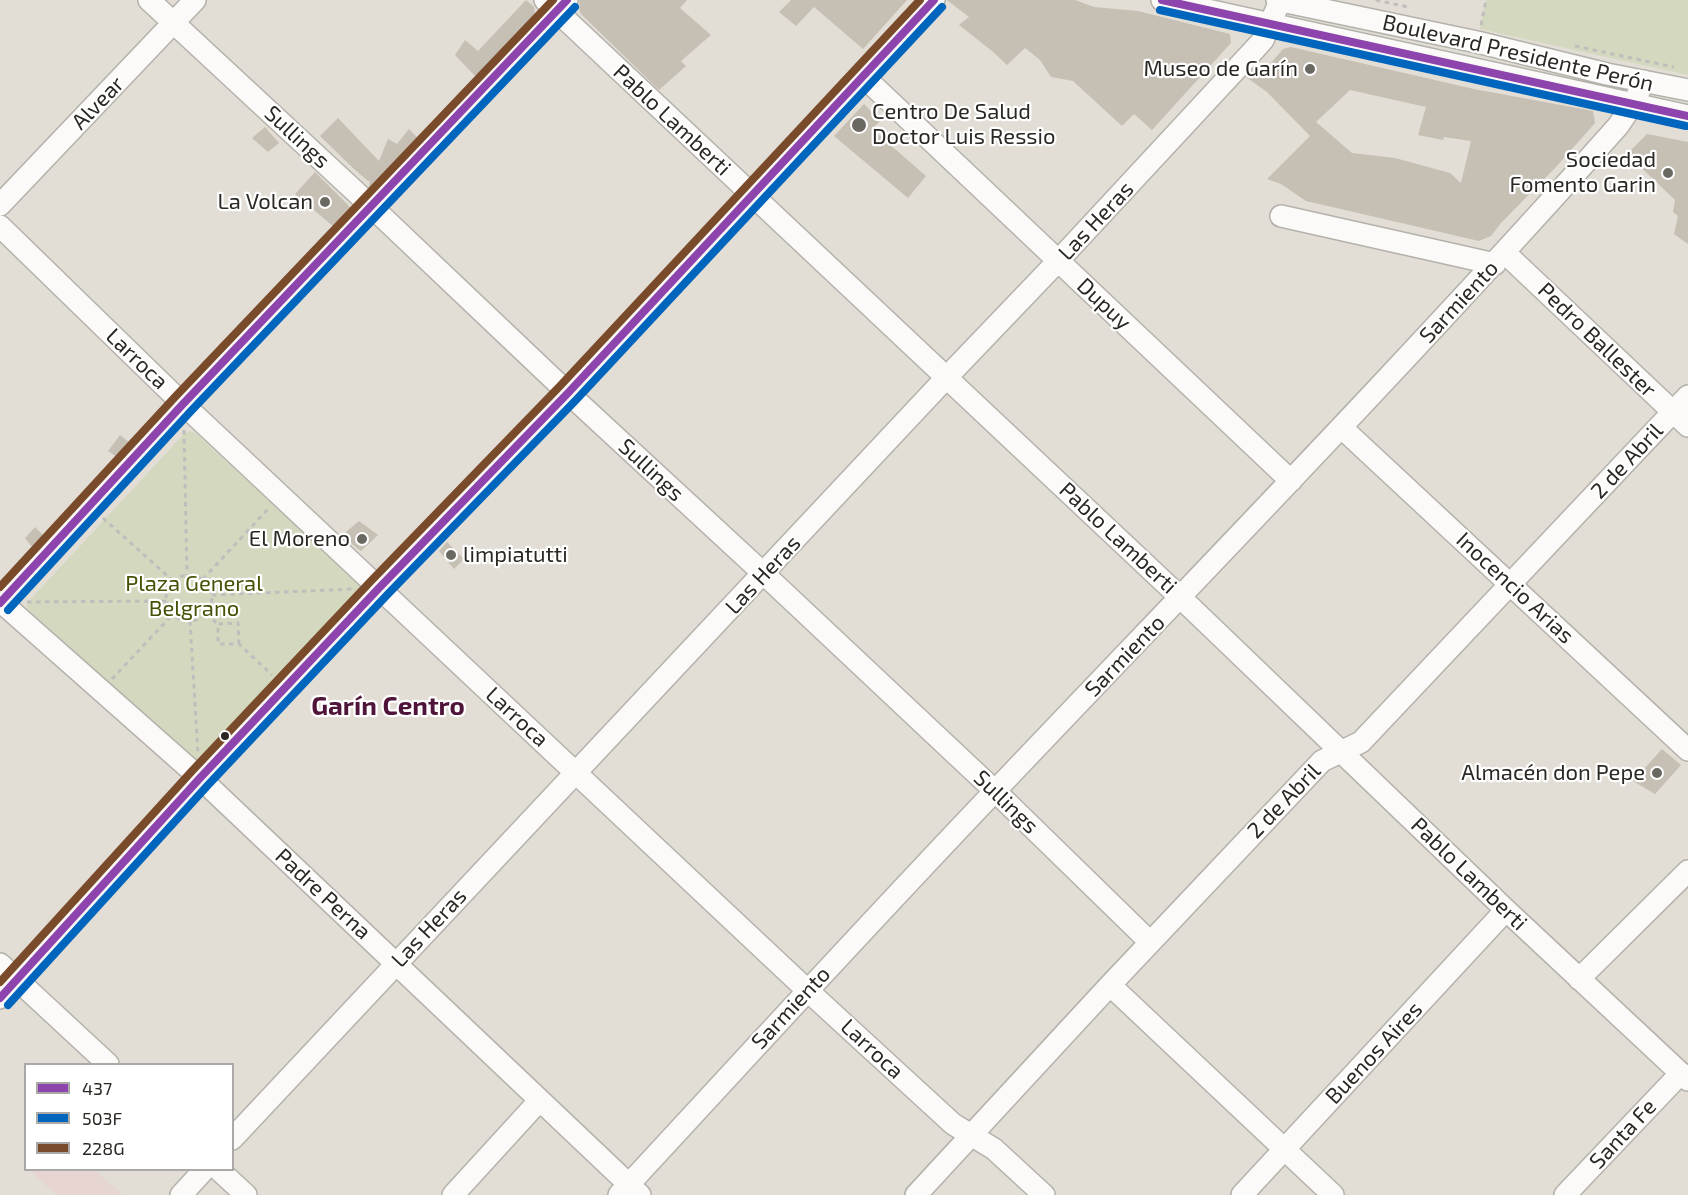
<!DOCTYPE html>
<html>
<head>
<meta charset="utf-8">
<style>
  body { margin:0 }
  #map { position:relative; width:1688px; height:1195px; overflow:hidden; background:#e2ddd5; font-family:"Exo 2",sans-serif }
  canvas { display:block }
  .legend { position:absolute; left:24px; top:1063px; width:210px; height:108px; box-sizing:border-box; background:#fff; border:2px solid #aaa9a7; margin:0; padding:8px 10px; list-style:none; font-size:18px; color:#2b2823 }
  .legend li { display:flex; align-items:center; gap:12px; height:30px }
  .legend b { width:30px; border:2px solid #aaa9a7 }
</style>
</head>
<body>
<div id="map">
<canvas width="1688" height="1195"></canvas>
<ul class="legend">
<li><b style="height:8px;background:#8e44ad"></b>437</li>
<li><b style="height:8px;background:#0065bd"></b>503F</li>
<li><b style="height:8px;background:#7a4b2a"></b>228G</li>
</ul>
</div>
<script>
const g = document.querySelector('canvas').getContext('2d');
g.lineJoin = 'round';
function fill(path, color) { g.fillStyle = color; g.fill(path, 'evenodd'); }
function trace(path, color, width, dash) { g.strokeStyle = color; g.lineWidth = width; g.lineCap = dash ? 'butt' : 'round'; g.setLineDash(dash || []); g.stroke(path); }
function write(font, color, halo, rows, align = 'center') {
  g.font = font + ' "Exo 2",sans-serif'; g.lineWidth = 4.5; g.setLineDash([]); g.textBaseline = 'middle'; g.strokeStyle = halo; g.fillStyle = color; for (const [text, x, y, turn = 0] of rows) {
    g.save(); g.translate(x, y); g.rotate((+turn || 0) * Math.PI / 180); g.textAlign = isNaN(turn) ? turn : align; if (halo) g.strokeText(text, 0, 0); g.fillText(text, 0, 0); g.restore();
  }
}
const education = new Path2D(`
  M30,1170H94L123,1195H56Z`);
const green = new Path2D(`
  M1486,0H1688V75L1480,29Z
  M190,431L195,433L359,583L361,588L359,593L207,758L201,762L194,760L30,611L27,606L29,601L184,434Z`);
const building = new Path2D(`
  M526,0L534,7L535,15L476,77L455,55L465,40L478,51Z
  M579,0H687L680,8L711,35L681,61L686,66L659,90L580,13Z
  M791,0H907L863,49L814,7L796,26L779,12Z
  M947,0H1075L1094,7L1138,11L1230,34L1231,43L1152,130L1134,114L1122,126L1073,81L1051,77L1040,60L1025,48L1007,65L992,51L959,25L969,17Z
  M1291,47L1474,89L1593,111L1595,123L1556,167L1501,223L1491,236L1479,241L1306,201L1281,184L1267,179L1310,136L1267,92L1246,77L1256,67L1264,71L1283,49ZM1350,90L1426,107L1418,135L1443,140L1444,137L1471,141L1461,183L1450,173L1395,158L1352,153L1316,122Z
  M864,104L880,121L872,129L926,176L908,198L834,136Z
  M338,118L379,161L388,139L397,144L409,129L418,138L381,178L369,187L370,181H368L354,169L320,136Z
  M265,127L279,143L268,152L252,138Z
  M1647,134L1688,142V244L1674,234L1678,216L1673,212L1675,200L1627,154Z
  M315,172L351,208L334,227L295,194Z
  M120,435L130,443L117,457L108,451Z
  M359,521L378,535L361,551L352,544L346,532Z
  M35,527L44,536L33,548L25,538Z
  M447,542L464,559L454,569L439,551Z
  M1662,749L1681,765L1655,794L1633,781Z`);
const path = new Path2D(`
  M1376,0L1408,7
  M1481,25L1486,0
  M1575,46L1674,67
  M184,430L187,575
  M103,518L173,581
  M166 598a23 23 0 1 1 46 0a23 23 0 1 1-46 0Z
  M203,579L269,508
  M212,595L354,589
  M27,602L166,601
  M206,614L218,624
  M190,621L198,754
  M239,644L238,623L218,624V644H239L272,675
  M112,679L173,614`);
const minor = new Path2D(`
  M149,0L372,207L568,393L764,574L995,791L1150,942
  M545,0L1181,598L1506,910L1688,1080
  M1162,0L1688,116
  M1277,0L1477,42L1607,74L1688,90
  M864,77L1291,481
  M0,205L195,0
  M1281,216L1495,264
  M0,226L183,404L807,990L953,1124L994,1149L1044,1195
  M1505,253L1688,426
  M1342,428L1688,750
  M0,601L200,778L640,1195
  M0,603L183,404L567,0
  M0,964L108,1064
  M1579,979L1688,871
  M1110,985L1333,1195
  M0,998L200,778L379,588L568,393L934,0
  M232,1139L946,378L1058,261L1253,51L1263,40L1280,1
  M219,1170L246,1195
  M181,1195L204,1170
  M453,1195L539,1101
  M619,1195C744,1060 868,924 995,791C1204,571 1416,353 1618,126L1633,104L1644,81
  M916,1195L1110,985L1322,761L1361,742L1688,396
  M1242,1195L1506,910
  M1565,1195L1681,1073`);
const bus1 = new Path2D(`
  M1162,0L1688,116
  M0,603L183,404L567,0
  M0,998L200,778L379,588L568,393L934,0`);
const bus2 = new Path2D(`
  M1160,10L1686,126
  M8,610L191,411L575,7
  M8,1005L208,785L387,595L576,400L942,7`);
const bus3 = new Path2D(`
  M0,587L175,397L553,0
  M0,982L192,771L371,581L560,386L920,0`);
const markers = [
  [1310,69,6,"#6b6761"],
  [859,125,8,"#6b6761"],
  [1668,173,6,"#6b6761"],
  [325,202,6,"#6b6761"],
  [362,539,6,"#6b6761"],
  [451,555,6,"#6b6761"],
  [225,736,5,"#2b2823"],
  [1657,773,6,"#6b6761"]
];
const streetNames = [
  ["Boulevard Presidente Perón",1518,53,13],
  ["Alvear",98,103,-46],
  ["Pablo Lamberti",672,120,43],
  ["Sullings",297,137,43],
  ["Las Heras",1096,221,-47],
  ["Sarmiento",1459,302,-47],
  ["Dupuy",1104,304,43],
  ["Pedro Ballester",1597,340,44],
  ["Larroca",137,359,44],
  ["2 de Abril",1627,461,-47],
  ["Sullings",651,470,43],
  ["Pablo Lamberti",1118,538,43],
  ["Las Heras",763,575,-47],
  ["Inocencio Arias",1515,588,43],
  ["Sarmiento",1125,656,-46],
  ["Larroca",517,717,43],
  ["2 de Abril",1284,801,-46],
  ["Sullings",1006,802,44],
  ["Pablo Lamberti",1469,874,44],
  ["Padre Perna",323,894,43],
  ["Las Heras",429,928,-47],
  ["Sarmiento",791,1008,-47],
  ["Larroca",872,1049,43],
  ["Buenos Aires",1374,1053,-47],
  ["Santa Fe",1623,1134,-47]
];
const poiNames = [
  ["Museo de Garín",1298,69],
  ["Centro De Salud",872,112,"left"],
  ["Doctor Luis Ressio",872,137,"left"],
  ["Sociedad",1656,160],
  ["Fomento Garin",1656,185],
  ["La Volcan",313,202],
  ["El Moreno",350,539],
  ["limpiatutti",463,555,"left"],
  ["Almacén don Pepe",1645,773]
];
const parkNames = [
  ["Plaza General",194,584],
  ["Belgrano",194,609]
];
const quarterNames = [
  ["Garín Centro",388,706]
];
fill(education, '#e6d5d1');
fill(green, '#d4d8bf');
fill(building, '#c6bfb3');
trace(minor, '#b5b2ab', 24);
trace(path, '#c0bebc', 3, [4.5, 4.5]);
trace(minor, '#fbfaf9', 21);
trace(bus1, '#8e44ad', 8);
trace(bus2, '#0065bd', 8);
trace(bus3, '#7a4b2a', 8);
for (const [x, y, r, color] of markers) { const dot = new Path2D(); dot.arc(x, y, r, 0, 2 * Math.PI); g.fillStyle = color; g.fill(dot); trace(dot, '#fff', 2); }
write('22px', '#2b2823', '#fff', streetNames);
write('22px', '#2b2823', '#fff', poiNames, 'right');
write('22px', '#455206', '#fff', parkNames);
write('bold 26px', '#4f143a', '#fff', quarterNames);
</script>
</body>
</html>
